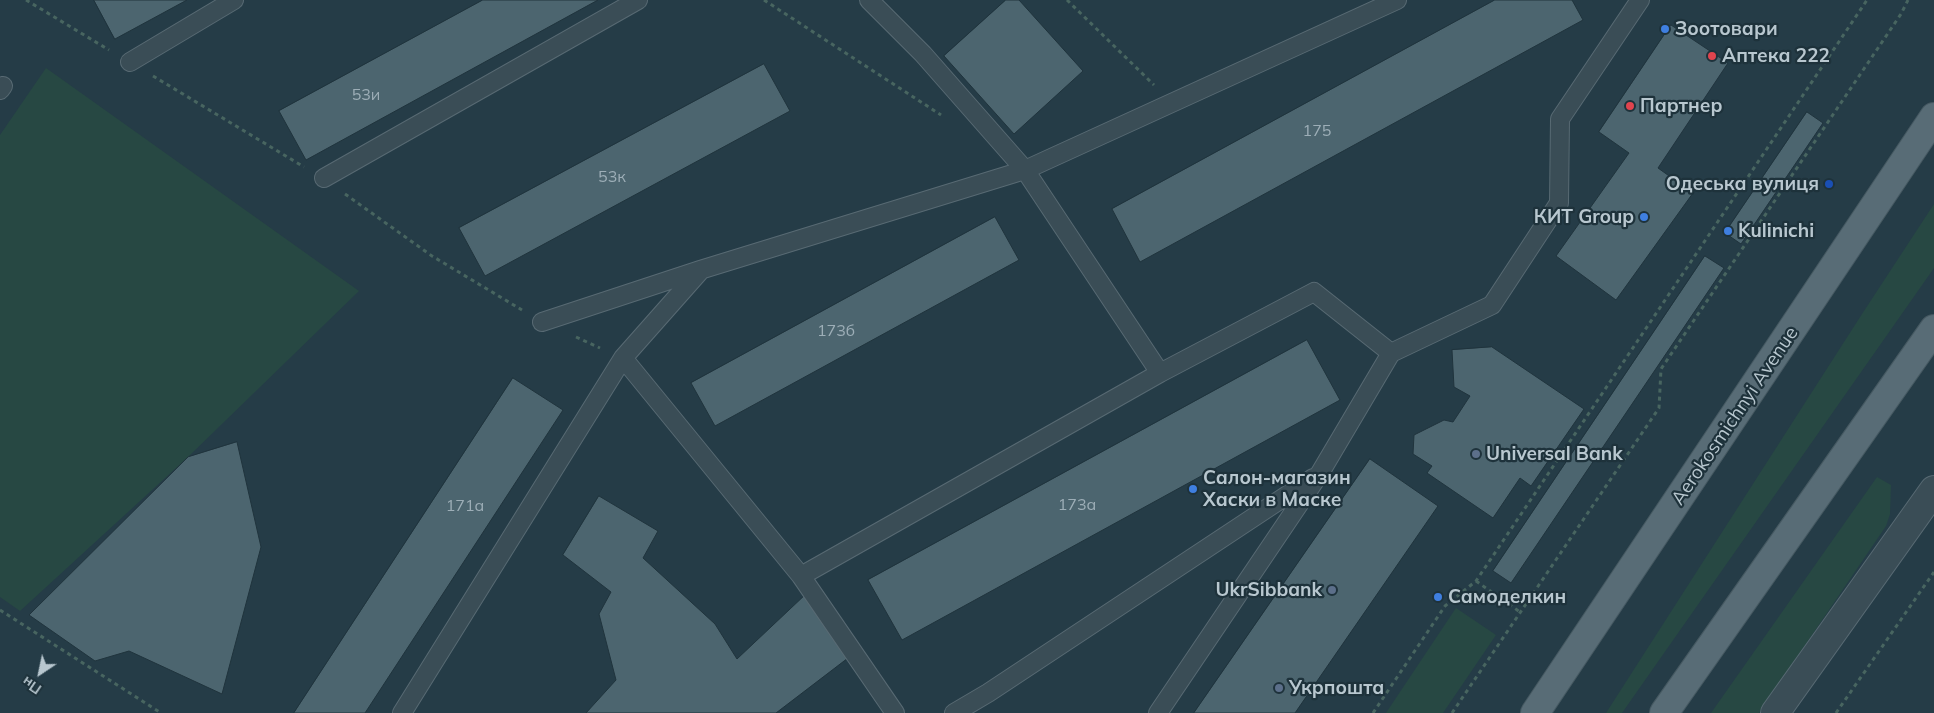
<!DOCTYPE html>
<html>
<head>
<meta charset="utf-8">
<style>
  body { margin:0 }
  #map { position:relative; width:1934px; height:713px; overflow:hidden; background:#253c47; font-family:Mulish,sans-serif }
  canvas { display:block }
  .north { position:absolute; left:15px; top:648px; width:50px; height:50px; -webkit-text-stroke:4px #1e323b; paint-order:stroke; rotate:214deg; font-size:14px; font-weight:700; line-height:20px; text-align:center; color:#b8c7cf }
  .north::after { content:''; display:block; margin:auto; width:18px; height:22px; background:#b8c7cf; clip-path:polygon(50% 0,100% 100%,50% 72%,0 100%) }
</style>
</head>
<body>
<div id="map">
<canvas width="1934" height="713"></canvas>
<div class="north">Пн</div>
</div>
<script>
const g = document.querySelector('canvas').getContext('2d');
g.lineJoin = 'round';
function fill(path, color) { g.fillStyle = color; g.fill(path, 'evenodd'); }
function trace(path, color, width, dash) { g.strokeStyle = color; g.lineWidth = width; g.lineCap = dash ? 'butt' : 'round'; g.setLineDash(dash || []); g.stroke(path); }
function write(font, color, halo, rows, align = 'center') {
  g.font = font + ' Mulish,sans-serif'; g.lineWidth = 4.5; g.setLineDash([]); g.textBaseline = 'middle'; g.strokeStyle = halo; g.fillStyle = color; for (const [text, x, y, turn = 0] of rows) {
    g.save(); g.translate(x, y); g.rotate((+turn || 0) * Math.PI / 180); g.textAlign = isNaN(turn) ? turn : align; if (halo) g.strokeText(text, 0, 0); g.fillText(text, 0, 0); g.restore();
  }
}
const green = new Path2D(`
  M46,68L359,291L188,457L20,611L0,597V135Z
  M1934,204V268L1622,713H1606L1862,314Z
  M1877,477L1891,485L1890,514L1886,526L1759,713H1711Z
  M1456,608L1496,635L1443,713H1386Z`);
const building = new Path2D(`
  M94,0H187L115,39Z
  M483,0H598L306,160L279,111Z
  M1006,0H1019L1083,71L1014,134L944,56Z
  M1495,0H1572L1583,20L1140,262L1112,209Z
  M1671,25L1728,63L1658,168L1693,193L1616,300L1556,256L1629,153L1599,132Z
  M764,64L790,111L485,276L459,228Z
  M1807,112L1823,123L1741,244L1725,233Z
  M995,217L1019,260L715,426L691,383Z
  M1705,256L1724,268L1511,583L1493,571Z
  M1307,340L1340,400L902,640L868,580Z
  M1492,347L1584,409L1531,486L1520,478L1493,518L1427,473L1432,466L1413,454L1414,435L1444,420L1453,422L1470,396L1454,387L1452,350Z
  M513,378L563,410L527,465L365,713H294Z
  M237,442L261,547L222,694L129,651L95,661L29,615L188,457Z
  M1370,459L1438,506L1295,713H1194Z
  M599,496L658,531L643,558L715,624L737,659L807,593L848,658L776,713H586L616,680L599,614L611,592L563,555Z`);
const path = new Path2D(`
  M26,0L109,50
  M764,0L941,115
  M1067,0L1154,85
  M153,76L304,167
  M345,194L432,256L522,310
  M576,337L600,348
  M1476,581L1520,612
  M0,610L161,713
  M1373,713L1445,606L1476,581L1867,0
  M1452,713L1659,408L1661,369L1901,14L1908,0
  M1836,713L1934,572`);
const lane = new Path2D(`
  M869,0L923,54L1025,170L1160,373L1314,292L1391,353
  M130,62L234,0
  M0,90L3,86
  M324,178L638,0
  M542,322L700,270L1025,170L1397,0
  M623,358L801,576L1160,373
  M801,576L895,713
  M402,713L623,358L700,271
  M954,713L988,693L1313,478
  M1158,713L1320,473L1391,353L1492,305L1559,203L1560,119L1640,0`);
const street = new Path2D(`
  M1775,713L1934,490`);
const primary = new Path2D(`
  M1535,713L1934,117
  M1664,713L1934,329`);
const markers = [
  [1665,29,5,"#3f7fe0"],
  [1712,56,5,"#e0444e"],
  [1630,106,5,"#e0444e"],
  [1829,184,5,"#1a4fb4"],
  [1644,217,5,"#3f7fe0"],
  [1728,231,5,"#3f7fe0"],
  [1476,454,5,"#5c6f8a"],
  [1193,489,5,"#3f7fe0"],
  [1332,590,5,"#5c6f8a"],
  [1438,597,5,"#3f7fe0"],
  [1279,688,5,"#5c6f8a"]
];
const numberNames = [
  ["53и",366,95],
  ["175",1317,131],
  ["53к",612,177],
  ["173б",836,331],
  ["173а",1077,505],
  ["171а",465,506]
];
const poiNames = [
  ["Зоотовари",1675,29],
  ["Аптека 222",1722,56],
  ["Партнер",1640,106],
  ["Одеська вулиця",1819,184,"right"],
  ["КИТ Group",1634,217,"right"],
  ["Kulinichi",1738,231],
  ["Universal Bank",1486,454],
  ["Салон-магазин",1203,478],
  ["Хаски в Маске",1203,500],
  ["UkrSibbank",1322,590,"right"],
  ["Самоделкин",1448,597],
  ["Укрпошта",1289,688]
];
const streetNames = [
  ["Aerokosmichnyi Avenue",1735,416,-56]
];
fill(green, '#274843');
fill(building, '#4c656f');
trace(building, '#20343d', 1);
trace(lane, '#586a73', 20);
trace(street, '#586a73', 30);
trace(primary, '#465962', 30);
trace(path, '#486560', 3, [4, 4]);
trace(lane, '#3a4d56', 18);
trace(street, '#3a4d56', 28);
trace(primary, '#586c76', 28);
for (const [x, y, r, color] of markers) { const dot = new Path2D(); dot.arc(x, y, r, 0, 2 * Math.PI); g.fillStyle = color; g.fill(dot); trace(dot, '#1e323b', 2); }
write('16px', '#9daeb7', null, numberNames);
write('bold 19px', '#b8c7cf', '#1e323b', poiNames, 'left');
write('19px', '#b8c7cf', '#1e323b', streetNames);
</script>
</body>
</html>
